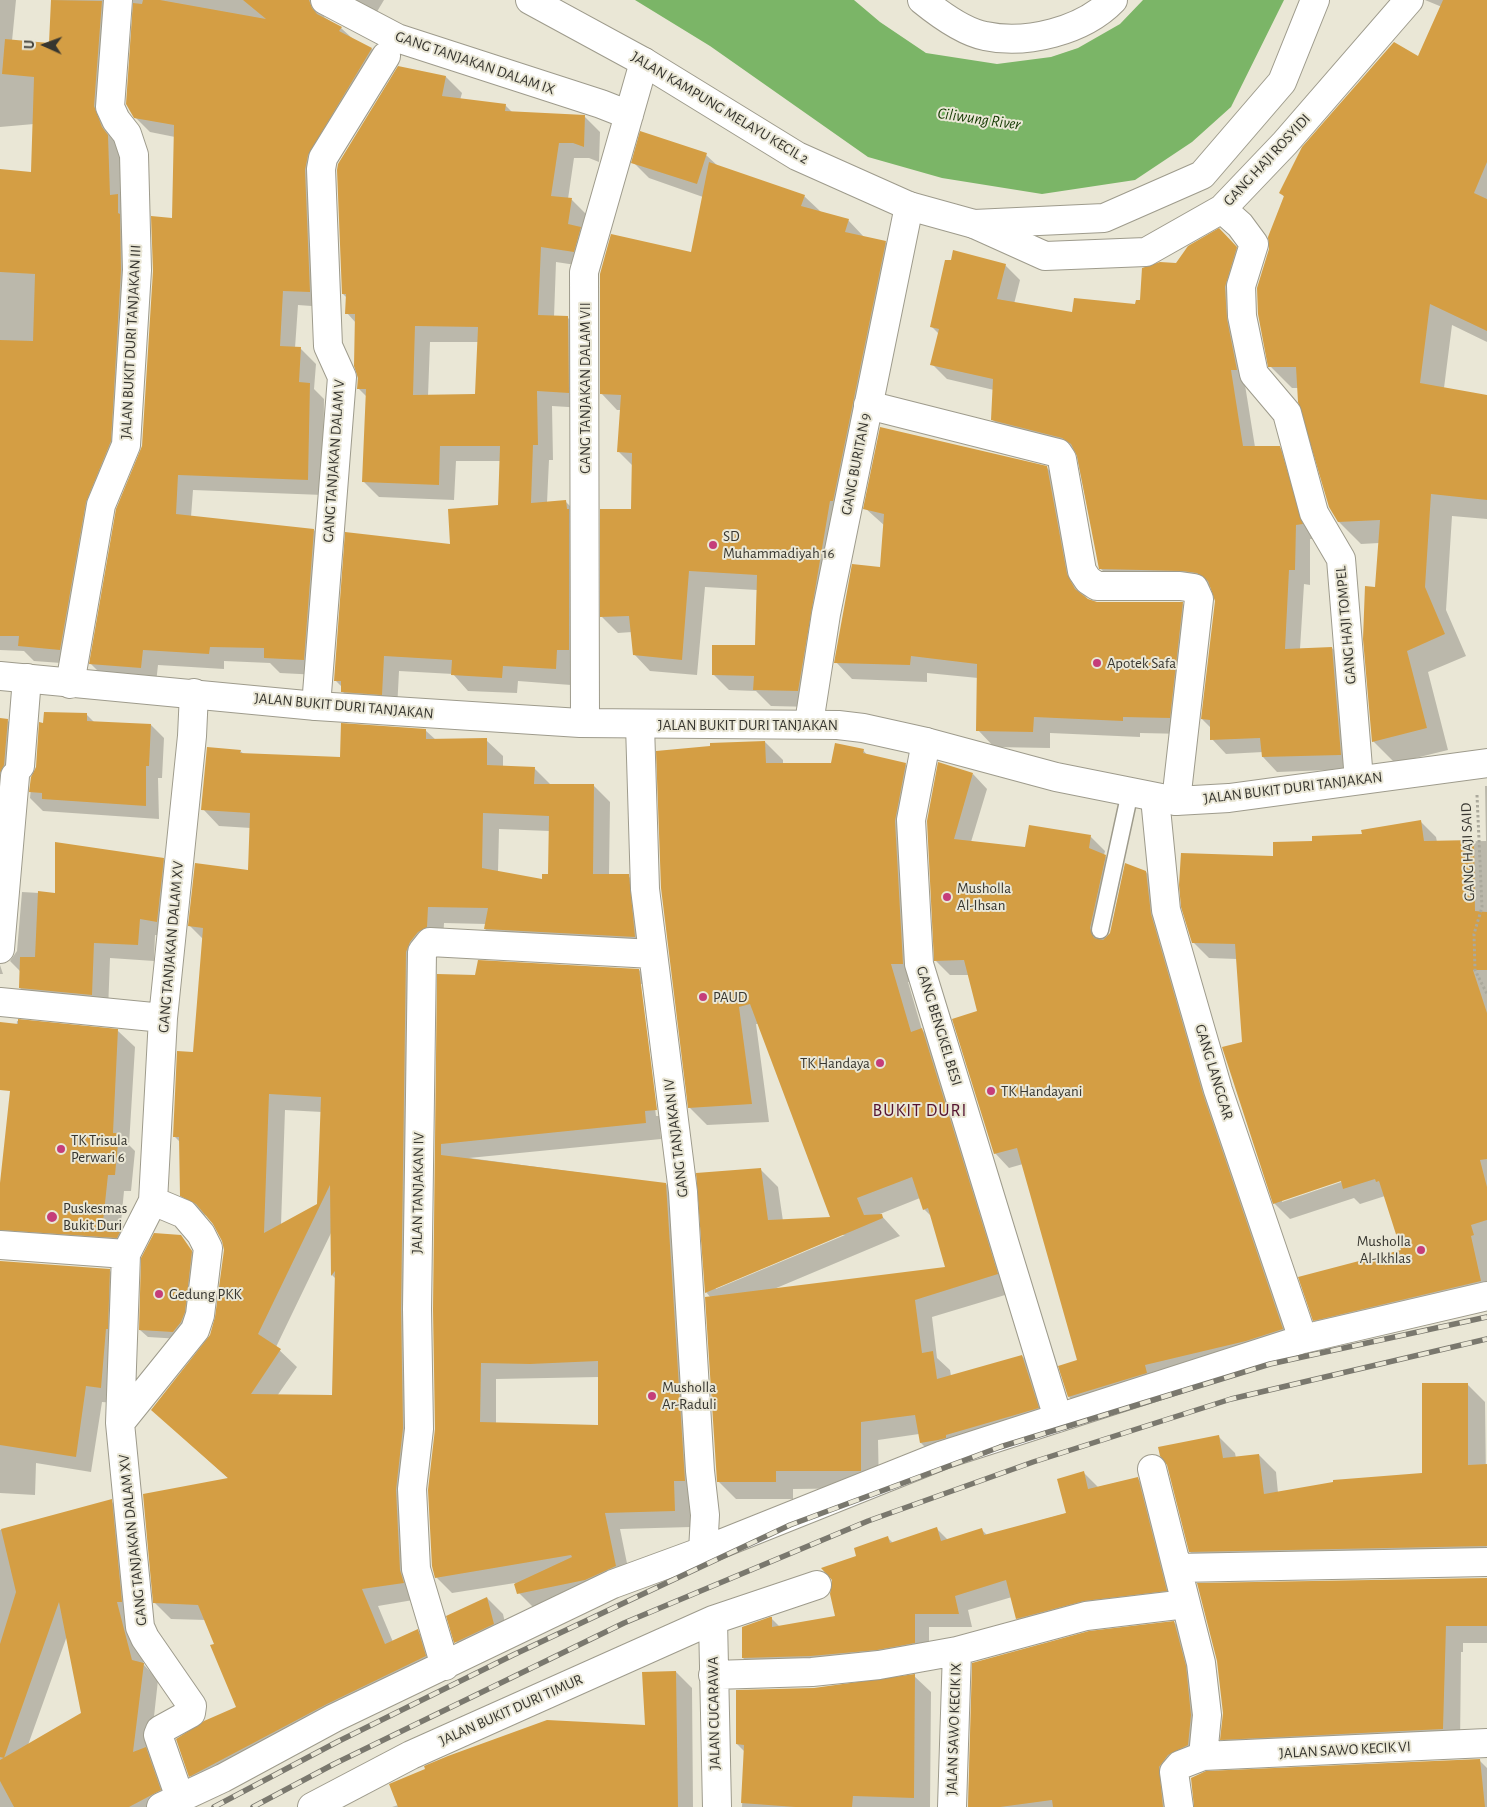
<!DOCTYPE html>
<html>
<head>
<meta charset="utf-8">
<style>
  body { margin:0 }
  #map { position:relative; width:1487px; height:1807px; overflow:hidden; background:#eae7d6; font-family:"Alegreya Sans",sans-serif }
  canvas { display:block }
  .north { position:absolute; left:20px; top:20px; width:50px; height:50px; -webkit-text-stroke:4px #eae7d6; paint-order:stroke; rotate:272deg; font-size:14px; font-weight:700; line-height:20px; text-align:center; color:#373630 }
  .north::after { content:''; display:block; margin:auto; width:18px; height:22px; background:#373630; clip-path:polygon(50% 0,100% 100%,50% 72%,0 100%) }
</style>
</head>
<body>
<div id="map">
<canvas width="1487" height="1807"></canvas>
<div class="north">U</div>
</div>
<script>
const g = document.querySelector('canvas').getContext('2d');
g.lineJoin = 'round';
function fill(path, color) { g.fillStyle = color; g.fill(path, 'evenodd'); }
function trace(path, color, width, dash) { g.strokeStyle = color; g.lineWidth = width; g.lineCap = dash ? 'butt' : 'round'; g.setLineDash(dash || []); g.stroke(path); }
function write(font, color, halo, rows, align = 'center') {
  g.font = font + ' "Alegreya Sans",sans-serif'; g.lineWidth = 4; g.setLineDash([]); g.textBaseline = 'middle'; g.strokeStyle = halo; g.fillStyle = color; for (const [text, x, y, turn = 0] of rows) {
    g.save(); g.translate(x, y); g.rotate((+turn || 0) * Math.PI / 180); g.textAlign = isNaN(turn) ? turn : align; if (halo) g.strokeText(text, 0, 0); g.fillText(text, 0, 0); g.restore();
  }
}
const water = new Path2D(`
  M635,0H854L880,22L926,53L997,64L1051,57L1078,48L1120,24L1143,0H1284L1231,107L1192,142L1135,180L1042,194L942,178L868,157L710,46Z`);
const shadow = new Path2D(`
  M0,0H16L12,41L50,44L53,0H127L123,151L125,457L75,664L34,661L24,651L0,650V171L32,174L34,124L0,127Z
  M133,0H337L326,8L324,17L341,28L353,39L372,49L387,64L322,171L325,307L298,305L295,348L301,349L316,364L314,389L324,399L323,495L193,490L191,517L314,530L329,545L319,675L280,673L270,663L224,661V669L158,665L156,683L106,679L91,664L143,446L173,219L175,137L150,132L135,117L127,104Z
  M343,0H384L375,15Z
  M1425,0H1487V342L1452,325L1444,388L1487,396V519L1452,516L1446,610L1466,656L1428,672L1448,750L1395,763L1373,741L1379,543L1361,544L1339,522L1299,388H1292L1270,366L1285,198L1281,193L1419,58L1442,7Z
  M399,67L446,77L462,93L460,100L505,105L513,113L585,117L600,132L599,162L589,158H574L568,199L572,200L587,215L589,267L556,262L554,317L568,318L584,333V408L552,406L553,460H549L547,503L566,502L581,517L571,685L518,681L517,693L468,691L453,674L399,671L397,710L358,707L342,691V687L335,680L499,506L500,461H456L454,500L379,497L363,481L367,397L358,388L356,323L347,313V298L343,294ZM430,342H478L476,396H428Z
  M706,155L719,167L804,196L821,212L848,220L864,237L885,242L901,258L814,707L771,706L756,691L729,690L713,674L756,647L757,590L705,587L697,675L650,671L634,654L632,632L618,633L602,617L632,511L633,466L619,452L621,410H617L601,393L692,253L703,197L649,178L633,162Z
  M1234,245L1251,263L1245,385L1255,447H1279L1294,462L1316,539H1310V585L1304,584L1300,649L1332,648L1347,663L1355,769L1277,772L1263,757V752L1226,754L1212,739L1211,728L1202,719L1216,601L1211,587L1115,583L1100,568L1076,452L1007,434L993,420L994,390L947,379L932,364L939,334L931,326L1005,265L1020,280L1014,304L1073,313L1136,305L1176,264Z
  M1047,468L1064,485L1083,592L1088,600L1097,603H1182L1199,620L1186,734L1140,733V737L1050,733V748L994,747L978,730V678L927,673V682L852,679L836,662L881,568L885,526L865,508Z
  M86,714L94,722L151,725L164,738L162,778H158L159,819L43,811L30,798L32,777Z
  M0,720H7L23,736L0,959Z
  M425,730L436,740H486L503,756V767L535,769L551,785L594,786L610,802L609,875L628,876L645,892L651,953L502,945L485,929L486,924L444,923L443,943L434,948L419,1599L378,1606L393,1642L417,1631L434,1647L441,1672L206,1792L190,1776L238,1708L206,1620L171,1619L155,1603L229,1479L153,1410L211,1336L217,1317L225,1250L223,1241L209,1217L198,1212L182,1195L181,1143L174,1136L194,1053L204,940L189,925L249,872L251,828L219,826L203,809L240,751L244,754L341,759ZM499,829L550,831L549,875L543,880L498,872ZM285,1110L322,1112L318,1205L281,1225ZM332,1231V1275L336,1279L334,1397L277,1396L297,1367L276,1347Z
  M765,742L783,760V764H832L863,750L868,756L905,764L923,782L921,981L908,982L922,1030L940,1047L1015,1292L932,1317L937,1358L950,1370L951,1376L1022,1356L1040,1374L1056,1426L939,1461L921,1443L919,1434L878,1440L879,1488L793,1489V1499H736L718,1481L711,1298L706,1292L760,1169L778,1187L783,1221L832,1218L759,1024H756L769,1122L707,1125L689,1107ZM920,1198L924,1209L931,1216L947,1268L774,1289L900,1236L880,1214ZM839,1235H845L716,1289L715,1287Z
  M973,774L987,789L971,842L1026,849L1090,836L1105,851L1104,855L1120,871L1105,939L1111,933L1146,872L1161,887L1297,1343L1084,1411L1069,1397L1078,1361L1023,1164L1009,1168L995,1153L978,1012L969,975H950L936,961L928,821Z
  M1485,786H1487V1299L1330,1336L1314,1320L1402,1251L1385,1196L1360,1204L1354,1198L1290,1219L1274,1203L1244,1043L1237,959L1209,958L1193,942L1274,857L1313,843L1363,836L1420,821L1436,837L1437,842L1486,841ZM1347,1178V1180L1282,1202V1199Z
  M163,859L179,876L173,937L155,935L154,961L110,958L108,1011L36,1004L20,988L22,973L10,961L17,951L22,892L57,894Z
  M0,965L3,974H0Z
  M639,970L655,986L673,1126L660,1127L661,1139L469,1158L666,1184L682,1201L691,1527L620,1529L631,1583L535,1609L519,1593L515,1583L452,1593L436,1577L439,975L476,976ZM640,984H642L659,1116H656ZM599,1377L600,1426L496,1424V1379Z
  M17,1021L118,1031L135,1047L129,1145L135,1151L131,1191H124L120,1233L136,1249L0,1238V1185H3Z
  M180,1236L199,1260L181,1339L148,1337L140,1330Z
  M0,1262L109,1270L125,1285L116,1403L102,1402L91,1472L36,1463L35,1495L0,1493Z
  M1468,1385L1485,1402L1487,1563L1207,1569L1190,1552L1218,1436L1235,1453L1236,1458L1259,1455L1276,1472L1278,1493L1423,1474Z
  M1084,1473L1098,1487L1137,1478L1151,1492L1180,1604L1031,1632L1017,1618L1012,1597L968,1610L972,1627H929V1656L757,1672L743,1658V1628L772,1619L780,1627L836,1617L858,1557L888,1538L893,1543L937,1529L948,1540L981,1529L987,1535L1067,1513Z
  M111,1501L126,1516L131,1616L144,1665L158,1680L150,1753L172,1807H0V1530ZM67,1636L83,1714L28,1745Z
  M1487,1579V1643H1463V1652H1461L1460,1746L1239,1756L1222,1739Z
  M487,1598L503,1614L509,1640L472,1658L456,1642Z
  M1174,1622L1190,1639L1207,1732L1185,1770L1177,1807H968L973,1664Z
  M676,1672L692,1688L693,1807H392L646,1727Z
  M914,1676L931,1692L930,1807H742L745,1752L737,1744L814,1689Z
  M1479,1760L1487,1768V1807H1195Z`);
const building = new Path2D(`
  M51,0L102,1L94,106L102,127L108,135L110,195L118,194V213L120,214L121,270L111,441L86,502L60,650L18,646L19,636H0V340L33,341L35,274L0,272V169L31,172L34,77L2,74L5,39L49,43Z
  M143,0H160L266,19L243,0H309L312,8L317,14L342,27L339,31L372,48L308,155L305,170L310,292L283,291L280,346L301,347L299,382L310,383L308,480L178,475L176,514L314,529L304,660L264,658V648L210,647L209,654L143,650L141,668L89,664L116,509L142,446L153,271L151,216L172,218L174,125L134,118L126,104L133,3L142,4Z
  M1443,0H1487V162L1474,193L1487,199V331L1430,304L1420,383L1487,395V500L1431,494L1425,587L1445,634L1407,651L1427,728L1372,742L1363,639L1365,586L1375,587L1380,520L1338,522L1329,507L1298,402L1296,367H1268L1258,314L1257,288L1269,249L1268,237L1284,196L1279,193L1302,147L1394,42L1418,56Z
  M398,66L446,76L442,96L506,104L505,111L585,115L584,147L573,143H559L551,196L572,198L568,224L581,227L574,252L541,247L538,315L568,316L569,393L537,391L538,445H533L531,503L566,500L567,509H569V650H557L556,669L503,666L502,678L451,675L452,660L384,656L382,695L341,692V681H334L345,532L450,544L448,509L498,505L500,446H440L439,485L362,482L366,389H357L358,378L354,366L355,314H345L346,294H342L337,170L338,164ZM415,326L478,327L475,394L413,395Z
  M640,131L707,153L697,184L631,163Z
  M709,162L805,195L801,206L849,219L845,232L886,241L833,501H830L798,691L753,690L754,676L712,675V645H755L757,575L689,571L682,660L633,655L629,616L600,617V509H631L632,453L617,452L621,395L600,394V274L611,234L691,252Z
  M1219,228L1237,247L1225,287L1227,319L1237,370H1231L1243,446H1280L1303,524L1296,525L1295,570H1289L1285,649L1332,647L1341,755L1262,757L1260,738L1210,740V720L1201,719L1215,601L1208,581L1197,573L1182,571L1099,569L1077,456L1071,444L1062,438L991,420L993,379L930,365L939,329L930,327L945,260H951L953,250L1006,264L997,299L1072,312L1074,298L1135,304L1136,300H1140L1142,268L1160,262L1176,263L1188,246Z
  M880,427L1047,466L1067,574L1075,589L1088,599L1097,602H1183L1170,718L1123,717V721L1034,717L1033,732L976,731L977,664L911,656L910,665L834,663L852,564L880,567L884,514L863,509Z
  M44,712L87,713V721L151,724L149,766H146V806L42,799V793L29,792L31,777L36,767L39,722L43,723Z
  M0,718L8,719L4,765L0,773Z
  M341,723L426,729V739L487,738V765L535,767L534,784H594L593,874H629L635,937L484,929L488,908L428,907L427,927L418,932L410,942L406,952L401,1309L403,1428L396,1490L400,1570L404,1583L362,1589L385,1644L418,1629L426,1656L327,1704L189,1777L176,1739L204,1721L236,1707L210,1645L214,1644L198,1605L153,1603L143,1494L228,1478L151,1410L210,1335L215,1317L224,1250L222,1241L213,1224L196,1204L180,1196L179,1137H173L177,1051L193,1052L203,928L188,926L195,863L248,870L250,813L201,810L207,747L241,750L240,753L340,757ZM483,813L549,816L548,874H542V879L482,868ZM269,1094L321,1097L317,1204L264,1233ZM330,1185L331,1276L335,1271L332,1395L251,1394L281,1349L258,1334Z
  M765,741L766,763H831L835,743L864,749L863,753L906,763L895,821L903,964H891L911,1032L922,1028L998,1274L915,1300L922,1353L933,1351L937,1379L1022,1355L1039,1408L946,1435V1438L938,1440L920,1443L915,1415L861,1422V1471H776V1482H717L705,1297L945,1267L928,1208L923,1210L912,1177L857,1198L864,1215L882,1214L883,1218L705,1293L696,1173L761,1168L768,1220L830,1217L750,1004L739,1007L752,1104L688,1108L661,888L656,751L710,746V743Z
  M938,762L973,773L954,839L1025,847L1029,825L1091,835L1089,848L1106,855L1090,928L1094,938L1103,940L1110,933L1125,863L1146,871L1151,914L1203,1094L1283,1329L1246,1341L1145,1365L1147,1373L1068,1397L1058,1366L1077,1360L1017,1148L994,1154L952,1019L977,1011L964,960L934,961L927,821Z
  M1421,820L1424,841L1474,840L1475,911L1487,912V970H1473L1487,1013V1159L1480,1160L1487,1187V1220L1471,1225L1474,1235L1471,1236L1481,1281L1313,1321L1298,1277L1401,1250L1379,1181L1376,1182L1375,1179L1343,1189L1341,1181L1273,1204L1222,1047L1242,1042L1235,944L1192,943L1181,907L1179,885L1181,853L1273,856V842L1312,841V836L1362,834L1361,830Z
  M55,842L164,858L157,922L140,919L138,945L94,943L92,995L19,988L20,957H35L38,891L55,893Z
  M478,960L639,969L657,1110L645,1111L646,1123L441,1144V1155L666,1183L685,1481H674L675,1511L605,1513L616,1566L585,1580L517,1594L514,1584L572,1557L571,1555L435,1578L432,1566L428,1490L435,1429L433,1309L437,974L475,975ZM598,1361V1425L480,1422L481,1363L530,1364Z
  M18,1019L118,1029L113,1133H119L115,1175H108L102,1231L120,1232L117,1238L0,1230V1183L10,1091L0,1090V1022L18,1024Z
  M154,1233L181,1235L192,1251L185,1312L181,1322L173,1332L139,1330L141,1258Z
  M0,1261L110,1269L108,1329H106L101,1388L86,1386L76,1457L0,1445Z
  M1422,1383H1468V1465L1487,1464V1546L1189,1552L1167,1465L1160,1456L1158,1447L1219,1435L1223,1458L1259,1454L1264,1494L1333,1482V1480L1422,1473Z
  M1084,1471L1088,1489L1138,1477L1167,1591L1084,1601L1016,1619L1006,1580L955,1596L959,1614H915V1643L877,1650L811,1656L742,1658V1627L770,1617H772V1627L835,1616L830,1594L832,1580L821,1568L856,1556L854,1548L888,1536L890,1543L937,1527L941,1541L982,1528L984,1535L1066,1513L1057,1479Z
  M112,1499L122,1602H117L132,1660L144,1663L133,1752L146,1747L161,1790L129,1807H14L0,1781V1760L81,1713L59,1602L4,1758L0,1757V1644L16,1592L1,1529Z
  M1487,1578V1626H1446L1443,1729L1220,1740L1223,1713L1217,1661L1197,1583Z
  M487,1597L494,1624L454,1643L446,1616Z
  M1174,1621L1186,1666L1191,1715L1188,1745L1168,1755L1159,1767L1163,1807H1053L1052,1800L1000,1807H968L972,1663L1089,1631Z
  M676,1671L678,1807H398L389,1784L425,1769L424,1766L448,1756L547,1720L645,1725L642,1672Z
  M915,1674L914,1798L853,1796L852,1807H795L741,1803L744,1745L736,1744V1690L814,1688Z
  M1480,1759L1485,1807H1194L1191,1778L1206,1771Z`);
const path = new Path2D(`
  M1477,795L1482,907L1474,934L1475,970L1487,994`);
const lane = new Path2D(`
  M1100,930L1130,792`);
const street = new Path2D(`
  M325,0L397,38L601,104L629,115
  M1222,209L1240,225L1254,244L1241,286L1242,316L1254,374L1287,413L1314,513L1341,559L1359,780
  M974,224L1045,256L1146,252L1222,209L1285,143L1409,0
  M868,405L1058,453L1062,459L1082,571L1088,580L1097,586H1180L1194,588L1199,599L1176,801
  M70,684L101,505L126,445L137,270L134,155L127,134L116,120L110,107L118,0
  M316,706L342,377L328,346L321,169L323,158L386,56
  M585,723L584,272L644,62
  M809,723L826,614L909,206
  M640,725L645,889L683,1192L700,1471L705,1515L703,1551
  M926,742L911,820L919,964L1058,1418
  M20,766L27,678
  M1155,798L1166,910L1218,1090L1303,1339
  M0,949L15,776
  M0,1002L163,1018
  M0,1245L126,1254
  M120,1423L126,1254L153,1201
  M1152,1469L1201,1663L1207,1715L1203,1756L1180,1765L1174,1772L1179,1807
  M1177,1568L1487,1562
  M713,1620L717,1807
  M445,1666L416,1569L412,1489L419,1429L417,1309L422,952L430,942L653,954
  M713,1675L812,1672L879,1665L957,1651L1086,1616L1186,1604
  M1203,1756L1487,1743
  M180,1798L158,1735L160,1730L191,1713L192,1706L145,1638L140,1627L120,1423L195,1330L200,1315L208,1248L201,1234L184,1214L153,1201L163,1018L192,736L194,693
  M161,1807L223,1778L334,1718L613,1584L703,1551L943,1455L1303,1339L1487,1296
  M312,1807L411,1755L713,1620L817,1585
  M952,1807L957,1651`);
const secondary = new Path2D(`
  M530,0L644,62L797,156L909,206L974,224L1104,218L1202,175L1282,82L1315,0
  M922,0C938,13 964,32 985,36C1026,45 1083,31 1113,0
  M0,676L316,706L580,723L838,725L863,728L926,742L1056,777L1176,801L1229,798L1487,763`);
const rail = new Path2D(`
  M214,1807L337,1742L513,1655L790,1525L1000,1447L1270,1364L1487,1317
  M253,1807L334,1764L624,1623L868,1521L1033,1462L1231,1399L1487,1339`);
const markers = [
  [713,545,5,"#c53d7a"],
  [1097,663,5,"#c53d7a"],
  [947,897,5,"#c53d7a"],
  [703,997,5,"#c53d7a"],
  [880,1063,5,"#c53d7a"],
  [991,1091,5,"#c53d7a"],
  [61,1149,5,"#c53d7a"],
  [52,1217,6,"#c53d7a"],
  [1421,1250,5,"#c53d7a"],
  [159,1294,5,"#c53d7a"],
  [652,1396,5,"#c53d7a"]
];
const streetNames = [
  ["GANG TANJAKAN DALAM IX",475,63,19],
  ["JALAN KAMPUNG MELAYU KECIL 2",720,108,31],
  ["GANG HAJI ROSYIDI",1267,160,-47],
  ["JALAN BUKIT DURI TANJAKAN III",131,342,-87],
  ["GANG TANJAKAN DALAM VII",585,388,-90],
  ["GANG TANJAKAN DALAM V",334,461,-86],
  ["GANG BURITAN 9",856,464,-79],
  ["GANG HAJI TOMPEL",1346,625,-95],
  ["JALAN BUKIT DURI TANJAKAN",344,706,5],
  ["JALAN BUKIT DURI TANJAKAN",748,725],
  ["JALAN BUKIT DURI TANJAKAN",1293,788,-7],
  ["GANG HAJI SAID",1468,852,-92],
  ["GANG TANJAKAN DALAM XV",171,947,-85],
  ["GANG BENGKEL BESI",939,1026,73],
  ["GANG LANGGAR",1214,1072,73],
  ["GANG TANJAKAN IV",676,1138,-97],
  ["JALAN TANJAKAN IV",418,1193,-89],
  ["GANG TANJAKAN DALAM XV",133,1540,-96],
  ["JALAN BUKIT DURI TIMUR",511,1710,-24],
  ["JALAN CUCARAWA",714,1713,-91],
  ["JALAN SAWO KECIK IX",954,1729,-88],
  ["JALAN SAWO KECIK VI",1345,1750,-3]
];
const poiNames = [
  ["SD",723,536],
  ["Muhammadiyah 16",723,553],
  ["Apotek Safa",1107,663],
  ["Musholla",957,888],
  ["Al-Ihsan",957,905],
  ["PAUD",713,997],
  ["TK Handaya",870,1063,"right"],
  ["TK Handayani",1001,1091],
  ["TK Trisula",71,1140],
  ["Perwari 6",71,1157],
  ["Puskesmas",63,1208],
  ["Bukit Duri",63,1225],
  ["Musholla",1411,1241,"right"],
  ["Al-Ikhlas",1411,1258,"right"],
  ["Gedung PKK",169,1294],
  ["Musholla",662,1387],
  ["Ar-Raduli",662,1404]
];
const waterNames = [
  ["Ciliwung River",979,119,8]
];
const quarterNames = [
  ["BUKIT DURI",920,1111]
];
fill(water, '#7bb567');
fill(shadow, '#0003');
fill(building, '#d49e44');
trace(lane, '#9e9b8c', 19);
trace(street, '#9e9b8c', 30);
trace(secondary, '#9e9b8c', 30);
trace(path, '#aba99c', 3, [2.5, 2.5]);
trace(lane, '#fff', 16);
trace(street, '#fff', 28);
trace(secondary, '#fff', 28);
trace(rail, '#7a786e', 5.5);
trace(rail, '#eae7d6', 4, [11]);
for (const [x, y, r, color] of markers) { const dot = new Path2D(); dot.arc(x, y, r, 0, 2 * Math.PI); g.fillStyle = color; g.fill(dot); trace(dot, '#eae7d6', 2); }
write('15px', '#373630', '#eae7d6', streetNames);
write('15px', '#373630', '#eae7d6', poiNames, 'left');
write('italic 16px', '#143902', '#eae7d6', waterNames);
g.letterSpacing = '1px';
write('18px', '#541330', '#eae7d6', quarterNames);
g.letterSpacing = '0px';
</script>
</body>
</html>
